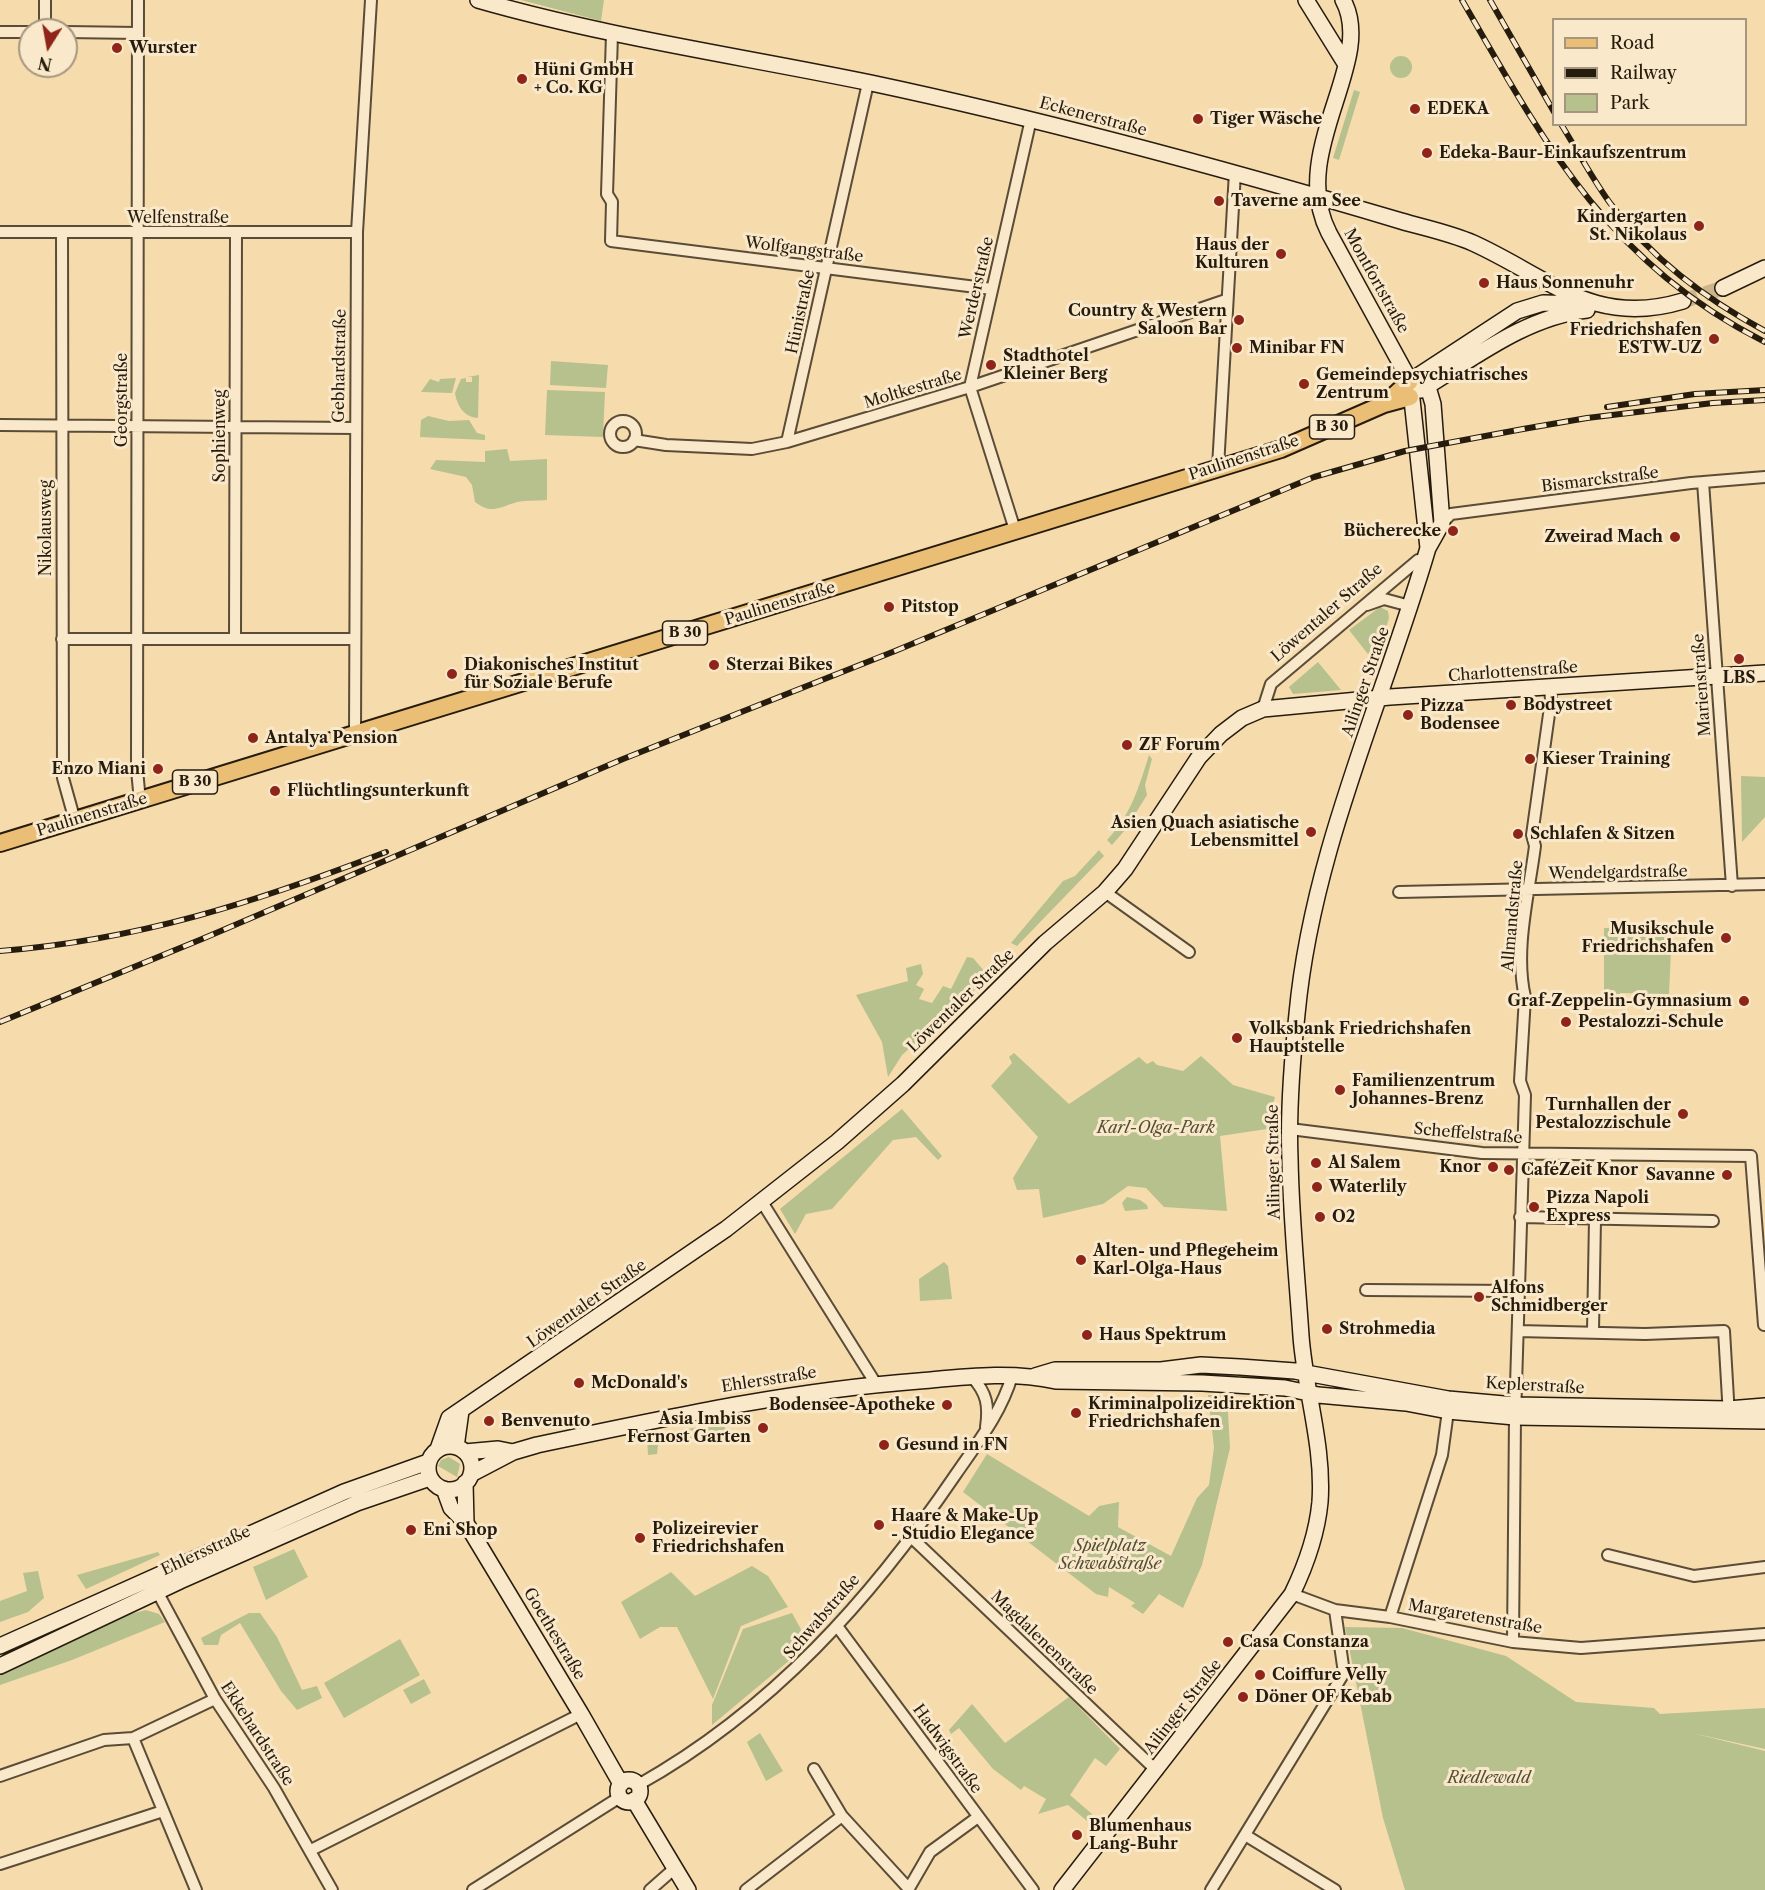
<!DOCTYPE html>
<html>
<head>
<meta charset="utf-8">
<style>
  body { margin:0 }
  #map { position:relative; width:1765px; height:1890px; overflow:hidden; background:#f6dbad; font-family:"Libre Caslon Text",serif }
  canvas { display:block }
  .legend { position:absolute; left:1552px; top:18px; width:195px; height:108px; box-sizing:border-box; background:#f9e8ca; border:2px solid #a5967f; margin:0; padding:8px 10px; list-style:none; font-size:18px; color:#261c0e }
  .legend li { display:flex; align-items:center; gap:12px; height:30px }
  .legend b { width:30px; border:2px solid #a5967f }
  .north { position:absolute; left:18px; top:18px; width:60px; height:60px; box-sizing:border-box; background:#f9e8ca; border:2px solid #a5967f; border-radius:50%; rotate:191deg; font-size:16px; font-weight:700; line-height:24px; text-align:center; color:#261c0e }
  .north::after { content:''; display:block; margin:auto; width:21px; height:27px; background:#8f2418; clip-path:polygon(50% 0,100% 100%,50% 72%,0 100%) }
</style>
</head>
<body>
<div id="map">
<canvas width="1765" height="1890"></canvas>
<ul class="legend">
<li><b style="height:8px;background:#ebbe76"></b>Road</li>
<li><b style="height:8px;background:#261c0e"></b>Railway</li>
<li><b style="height:16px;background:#b6c18e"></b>Park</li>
</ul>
<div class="north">N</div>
</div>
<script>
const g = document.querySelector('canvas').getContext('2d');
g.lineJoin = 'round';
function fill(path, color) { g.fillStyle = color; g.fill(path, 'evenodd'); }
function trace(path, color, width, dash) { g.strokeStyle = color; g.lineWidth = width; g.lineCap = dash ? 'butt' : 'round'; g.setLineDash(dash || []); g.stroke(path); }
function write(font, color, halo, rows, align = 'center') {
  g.font = font + ' "Libre Caslon Text",serif'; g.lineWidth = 6; g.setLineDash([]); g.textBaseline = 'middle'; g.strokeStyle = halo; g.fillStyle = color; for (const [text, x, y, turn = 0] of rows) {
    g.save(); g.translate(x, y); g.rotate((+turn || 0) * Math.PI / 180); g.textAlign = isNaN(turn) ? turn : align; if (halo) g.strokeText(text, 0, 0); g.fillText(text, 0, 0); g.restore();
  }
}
const green = new Path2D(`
  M521,0H604L601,21Z
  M1390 67a11 11 0 1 1 22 0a11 11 0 1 1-22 0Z
  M1354,90L1360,92L1339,160L1333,158Z
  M551,361L608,365L606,388L550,385Z
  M479,375L478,418C464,417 457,406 455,393L461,379L466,378V382H472V377H467Z
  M456,378L452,393L421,392L430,379L439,382L440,379Z
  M547,390L605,392L603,437L545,435Z
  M428,416L449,421L469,420L477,433L485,435V440L420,437L421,420Z
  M507,449L510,461L547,459V500C538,501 526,500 517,502C500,507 492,515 475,502L472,485L466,477L430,469L436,460L485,462V451Z
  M1380,607L1388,611L1389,618L1375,663L1349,630Z
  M1318,662L1341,690L1293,694L1289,687Z
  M1149,755L1152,759L1145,785L1147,795L1125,830L1112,845L1107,840C1131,815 1139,787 1149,755Z
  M1741,776L1765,777V817L1742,842Z
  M1099,850L1104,856L1017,946L1011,943L1063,881L1075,876Z
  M1604,928H1672L1669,994L1620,993V998H1604Z
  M967,957L973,958L986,973L985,981L902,1055L888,1077L882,1042L856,995L908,981L906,968L921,964L923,974L916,985L924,989L919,999L932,1003L943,986L951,989Z
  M1014,1053L1069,1104L1139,1057L1147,1064L1153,1061L1157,1065L1183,1071L1201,1056L1233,1085L1275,1097L1267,1129L1220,1136L1227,1211L1164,1207L1146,1188L1128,1186L1103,1204L1043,1218L1039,1189L1017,1190L1013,1178L1038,1137L991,1086L1012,1063L1009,1057Z
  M902,1109L942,1156L938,1160L916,1137L893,1140L832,1209L806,1214L795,1234L780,1209Z
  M1127,1197L1140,1200L1147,1205L1148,1209L1125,1211L1122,1203Z
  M944,1262L948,1266L952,1299L920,1301L919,1279Z
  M1208,1395H1227L1230,1448L1202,1565L1183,1608L1159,1594L1143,1614L1131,1606L1135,1603L1109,1587L1108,1597L1096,1594L963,1492L987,1454L1089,1516L1099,1506L1119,1502L1118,1527L1171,1556L1197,1498L1209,1485L1214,1447Z
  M719,1423L734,1435L719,1444V1435L658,1445L657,1454L648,1455L647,1437Z
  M449,1457L460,1464L457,1477L438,1466L441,1460Z
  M294,1549L308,1577L266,1600L253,1567Z
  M158,1552L160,1555L86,1589L77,1575Z
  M752,1566L768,1576L788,1607L741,1626L713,1699L677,1627H660L640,1639L621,1602L671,1572L695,1596Z
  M38,1571L44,1598L28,1612L0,1622V1601L27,1591L23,1573Z
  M146,1610L159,1614L165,1622L72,1660L0,1685V1674L123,1616Z
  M249,1613H260L277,1637L302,1690L317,1686L322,1698L297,1710L281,1691L240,1623L221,1635L218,1645H204L201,1638Z
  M792,1613L809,1644L712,1725V1705L743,1629Z
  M1345,1627L1402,1628L1506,1656L1576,1702L1654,1708L1660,1714L1765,1708V1749L1692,1733L1765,1751V1890H1405L1383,1818Z
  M400,1639L420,1675L344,1718L324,1683Z
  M424,1679L431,1693L411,1704L403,1690Z
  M1069,1697L1120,1749L1106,1766L1095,1758L1070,1795L1092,1814L1087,1821L1068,1805L1038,1814L1046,1799L1024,1786L1021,1790L993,1769L959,1728L951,1734L949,1730L972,1704L1005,1743Z
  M760,1733L783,1771L766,1781L747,1742Z`);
const secondaryTunnel = new Path2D(`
  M1683,301L1723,288`);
const street = new Path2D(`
  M45,0V30
  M138,0L137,770L140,801
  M0,32H30
  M66,32L138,33
  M612,34L607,194L612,202L611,241L992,289
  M0,232H357
  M62,232L63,778L75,821
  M610 434a13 13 0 1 1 26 0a13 13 0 1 1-26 0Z
  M0,425L355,428
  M634,440L666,445L752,449L787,442L970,387L1226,300
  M787,442L868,83
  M1218,467L1235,172
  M1703,482L1732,886
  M1442,523L1451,514L1691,483L1765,477
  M1015,530L970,387L1031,119
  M1367,605L1384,599L1410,606
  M62,639H355
  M235,639L236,233
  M1263,709L1271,684L1418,560H1425
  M355,733L357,232L371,0
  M1105,892L1189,952
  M1399,892L1765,884
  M1290,1129L1482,1153L1751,1156L1764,1325
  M762,1202L876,1384
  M1520,1217L1713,1221
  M1366,1290L1518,1291
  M1518,1331L1645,1334L1724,1331L1729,1416
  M1593,1331L1595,1219
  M972,1377C987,1393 989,1406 986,1427
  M910,1536L1157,1771
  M1608,1555L1694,1576L1765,1567
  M158,1593L215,1699L274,1788L332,1890
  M1292,1594L1335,1610L1390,1617L1513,1642L1581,1648L1765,1634
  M1390,1617L1442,1455L1448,1411
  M837,1626L1033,1890
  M1513,1642L1515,1417L1525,1095L1520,1081L1525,997C1514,950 1529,894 1535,846L1532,835L1551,700L1550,687
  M133,1738L196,1890
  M814,1769L842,1816L909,1889
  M0,1776L104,1740L133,1738L215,1699
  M638,1785C772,1710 871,1599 956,1474C978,1442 1001,1413 1012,1376
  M1245,1835L1335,1890
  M311,1850L581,1714
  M0,1864L163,1811
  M473,1890L620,1797
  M650,1890L675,1868
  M746,1890L842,1816
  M908,1890L930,1852L978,1817
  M1211,1890L1344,1673L1335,1610`);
const secondary = new Path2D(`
  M478,0C607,37 740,56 871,83C1050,121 1226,169 1401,221C1425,228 1450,233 1473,243C1548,277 1594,328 1683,301
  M1306,0L1345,63
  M1343,0C1377,62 1287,151 1329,233L1410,381L1428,548
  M1723,288L1765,268
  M1410,381L1517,311L1543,303L1586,304
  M1421,390C1473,359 1525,317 1587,310
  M1035,1376L1055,1370H1161L1201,1365L1240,1367L1295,1371L1448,1399L1515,1405L1728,1409L1765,1406
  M428 1468a22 22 0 1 1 44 0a22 22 0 1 1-44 0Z
  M456,1447L461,1411
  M438,1449L449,1418L726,1229L837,1142L903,1084L1045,943L1105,892L1125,869L1199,757L1221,734L1242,718L1263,709L1390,697L1765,673
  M465,1452L498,1449L513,1452
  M471,1474L513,1452L537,1445C666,1418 787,1391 919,1381C964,1377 1011,1371 1056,1381L1202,1383L1285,1388L1318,1395L1406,1403L1448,1411L1515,1417L1765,1421
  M465,1483L466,1523
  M444,1489L451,1508L466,1523L581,1714L621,1784
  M0,1646L344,1492L428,1462
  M0,1666L180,1581L357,1503L430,1478
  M618 1791a11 11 0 1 1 22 0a11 11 0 1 1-22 0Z
  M634,1800L688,1890
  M1062,1890L1292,1594C1306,1565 1317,1534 1320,1502C1324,1446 1305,1391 1301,1336C1297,1277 1291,1218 1290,1159C1288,1111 1292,1061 1297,1014C1312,852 1383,702 1428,548L1442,523L1433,404L1428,387`);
const primary = new Path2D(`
  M1387,402L1410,381
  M0,843L1281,449L1384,404L1410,397`);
const rail = new Path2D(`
  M1462,0C1545,145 1609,263 1765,342
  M1490,0L1554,112
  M1561,124C1577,150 1592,178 1610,203C1652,259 1704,298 1765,331
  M1607,407L1695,394L1765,390
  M0,951C139,940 256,902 386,852
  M0,1022L202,939L623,759L895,651L1314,477L1405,451L1523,429L1587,418L1713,403L1765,400`);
const markers = [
  [117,48,6,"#8f2418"],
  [522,79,6,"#8f2418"],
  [1415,109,6,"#8f2418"],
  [1198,119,6,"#8f2418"],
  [1427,153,6,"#8f2418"],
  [1219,201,6,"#8f2418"],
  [1699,226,6,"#8f2418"],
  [1281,254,6,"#8f2418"],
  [1484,283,6,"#8f2418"],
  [1239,320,6,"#8f2418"],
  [1714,339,6,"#8f2418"],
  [1237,348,6,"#8f2418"],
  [991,365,6,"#8f2418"],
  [1304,384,6,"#8f2418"],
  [1453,531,6,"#8f2418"],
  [1675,537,6,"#8f2418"],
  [889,607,6,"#8f2418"],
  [1739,659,6,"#8f2418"],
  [714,665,6,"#8f2418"],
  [452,674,6,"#8f2418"],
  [1511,705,6,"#8f2418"],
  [1408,715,6,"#8f2418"],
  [253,738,6,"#8f2418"],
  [1127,745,6,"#8f2418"],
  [1530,759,6,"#8f2418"],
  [158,769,6,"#8f2418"],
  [275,791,6,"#8f2418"],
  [1311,832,6,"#8f2418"],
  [1518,834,6,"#8f2418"],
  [1726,938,6,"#8f2418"],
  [1744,1001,6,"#8f2418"],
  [1566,1022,6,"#8f2418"],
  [1237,1038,6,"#8f2418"],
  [1340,1090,6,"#8f2418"],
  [1683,1114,6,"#8f2418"],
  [1316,1163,6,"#8f2418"],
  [1493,1167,6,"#8f2418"],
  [1509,1170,6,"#8f2418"],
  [1727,1175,6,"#8f2418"],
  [1317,1187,6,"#8f2418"],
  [1534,1207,6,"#8f2418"],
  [1320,1217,6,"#8f2418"],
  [1081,1260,6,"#8f2418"],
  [1479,1297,6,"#8f2418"],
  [1327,1329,6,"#8f2418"],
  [1087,1335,6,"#8f2418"],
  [579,1383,6,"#8f2418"],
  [947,1405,6,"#8f2418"],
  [1076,1413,6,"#8f2418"],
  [489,1421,6,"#8f2418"],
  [763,1428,6,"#8f2418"],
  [884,1445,6,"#8f2418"],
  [879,1525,6,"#8f2418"],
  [411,1530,6,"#8f2418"],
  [640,1538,6,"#8f2418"],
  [1228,1642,6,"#8f2418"],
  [1260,1675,6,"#8f2418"],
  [1243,1697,6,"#8f2418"],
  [1077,1835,6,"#8f2418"]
];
const shields = [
  [1332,427,45],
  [685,633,45],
  [195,782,45]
];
const shieldNames = [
  ["B 30",1332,427],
  ["B 30",685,633],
  ["B 30",195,782]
];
const poiNames = [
  ["Wurster",129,48],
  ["Hüni GmbH",534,70],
  ["+ Co. KG",534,88],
  ["EDEKA",1427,109],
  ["Tiger Wäsche",1210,119],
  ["Edeka-Baur-Einkaufszentrum",1439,153],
  ["Taverne am See",1231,201],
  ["Kindergarten",1687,217,"right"],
  ["St. Nikolaus",1687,235,"right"],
  ["Haus der",1269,245,"right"],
  ["Kulturen",1269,263,"right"],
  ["Haus Sonnenuhr",1496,283],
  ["Country & Western",1227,311,"right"],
  ["Saloon Bar",1227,329,"right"],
  ["Friedrichshafen",1702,330,"right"],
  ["ESTW-UZ",1702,348,"right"],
  ["Minibar FN",1249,348],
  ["Stadthotel",1003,356],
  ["Kleiner Berg",1003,374],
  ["Gemeindepsychiatrisches",1316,375],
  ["Zentrum",1316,393],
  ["Bücherecke",1441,531,"right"],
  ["Zweirad Mach",1663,537,"right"],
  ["Pitstop",901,607],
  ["Diakonisches Institut",464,665],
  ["für Soziale Berufe",464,683],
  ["Sterzai Bikes",726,665],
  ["LBS",1739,678,"center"],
  ["Bodystreet",1523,705],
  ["Pizza",1420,706],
  ["Bodensee",1420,724],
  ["Antalya Pension",265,738],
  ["ZF Forum",1139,745],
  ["Kieser Training",1542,759],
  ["Enzo Miani",146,769,"right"],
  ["Flüchtlingsunterkunft",287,791],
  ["Asien Quach asiatische",1299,823,"right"],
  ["Lebensmittel",1299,841,"right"],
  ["Schlafen & Sitzen",1530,834],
  ["Musikschule",1714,929,"right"],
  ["Friedrichshafen",1714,947,"right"],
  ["Graf-Zeppelin-Gymnasium",1732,1001,"right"],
  ["Pestalozzi-Schule",1578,1022],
  ["Volksbank Friedrichshafen",1249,1029],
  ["Hauptstelle",1249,1047],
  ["Familienzentrum",1352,1081],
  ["Johannes-Brenz",1352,1099],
  ["Turnhallen der",1671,1105,"right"],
  ["Pestalozzischule",1671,1123,"right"],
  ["Al Salem",1328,1163],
  ["Knor",1481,1167,"right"],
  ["CaféZeit Knor",1521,1170],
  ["Savanne",1715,1175,"right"],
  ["Waterlily",1329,1187],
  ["Pizza Napoli",1546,1198],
  ["Express",1546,1216],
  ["O2",1332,1217],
  ["Alten- und Pflegeheim",1093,1251],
  ["Karl-Olga-Haus",1093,1269],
  ["Alfons",1491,1288],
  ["Schmidberger",1491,1306],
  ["Strohmedia",1339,1329],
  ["Haus Spektrum",1099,1335],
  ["McDonald's",591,1383],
  ["Kriminalpolizeidirektion",1088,1404],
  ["Friedrichshafen",1088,1422],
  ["Bodensee-Apotheke",935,1405,"right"],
  ["Asia Imbiss",751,1419,"right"],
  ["Fernost Garten",751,1437,"right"],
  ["Benvenuto",501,1421],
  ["Gesund in FN",896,1445],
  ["Haare & Make-Up",891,1516],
  ["- Studio Elegance",891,1534],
  ["Polizeirevier",652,1529],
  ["Friedrichshafen",652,1547],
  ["Eni Shop",423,1530],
  ["Casa Constanza",1240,1642],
  ["Coiffure Velly",1272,1675],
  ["Döner OF Kebab",1255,1697],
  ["Blumenhaus",1089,1826],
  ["Lang-Buhr",1089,1844]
];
const streetNames = [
  ["Eckenerstraße",1093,117,15],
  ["Welfenstraße",178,218],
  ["Wolfgangstraße",804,250,7],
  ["Montfortstraße",1376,281,61],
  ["Werderstraße",977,288,-77],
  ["Hünistraße",801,312,-78],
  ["Gebhardstraße",340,366,-89],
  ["Moltkestraße",913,389,-17],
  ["Georgstraße",122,400,-90],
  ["Sophienweg",220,436,-90],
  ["Paulinenstraße",1244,458,-18],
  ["Bismarckstraße",1600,480,-7],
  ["Nikolausweg",46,528,-90],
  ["Paulinenstraße",780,604,-17],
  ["Löwentaler Straße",1327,613,-41],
  ["Charlottenstraße",1513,672,-4],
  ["Ailinger Straße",1366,682,-71],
  ["Marienstraße",1702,685,-94],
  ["Paulinenstraße",92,815,-17],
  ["Wendelgardstraße",1618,873,-1],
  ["Allmandstraße",1513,916,-85],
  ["Löwentaler Straße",961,1001,-44],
  ["Scheffelstraße",1468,1134,5],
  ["Ailinger Straße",1274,1162,-91],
  ["Löwentaler Straße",587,1304,-35],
  ["Ehlersstraße",769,1380,-9],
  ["Keplerstraße",1535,1386,3],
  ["Ehlersstraße",206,1551,-25],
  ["Schwabstraße",822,1617,-49],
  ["Margaretenstraße",1475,1617,10],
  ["Goethestraße",554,1634,59],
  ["Magdalenenstraße",1044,1643,44],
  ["Ailinger Straße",1183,1707,-52],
  ["Ekkehardstraße",257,1734,57],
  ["Hadwigstraße",947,1749,54]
];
const parkNames = [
  ["Karl-Olga-Park",1156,1128],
  ["Spielplatz",1110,1546],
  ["Schwabstraße",1110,1564],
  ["Riedlewald",1489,1778]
];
fill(green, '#b6c18e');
trace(secondaryTunnel, '#ccb58d', 15, [15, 8]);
trace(street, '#5a4c36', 14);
trace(secondary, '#261c0e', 18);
trace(primary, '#261c0e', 20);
trace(street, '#f9e8ca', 10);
trace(secondary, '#f9e8ca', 15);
trace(primary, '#ebbe76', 16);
trace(rail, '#261c0e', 6);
trace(rail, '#f9e8ca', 4, [11]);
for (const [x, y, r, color] of markers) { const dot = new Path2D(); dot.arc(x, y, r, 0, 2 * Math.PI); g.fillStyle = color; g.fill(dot); trace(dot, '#f9e8ca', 2); }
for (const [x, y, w] of shields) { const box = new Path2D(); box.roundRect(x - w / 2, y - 12, w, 24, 4.5); g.fillStyle = '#f9e8ca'; g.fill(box); trace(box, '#261c0e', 1.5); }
write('bold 15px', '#261c0e', null, shieldNames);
write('bold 16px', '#261c0e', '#f9e8ca', poiNames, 'left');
write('16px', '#261c0e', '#f9e8ca', streetNames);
write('italic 16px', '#514e34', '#f9e8ca', parkNames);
</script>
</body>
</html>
